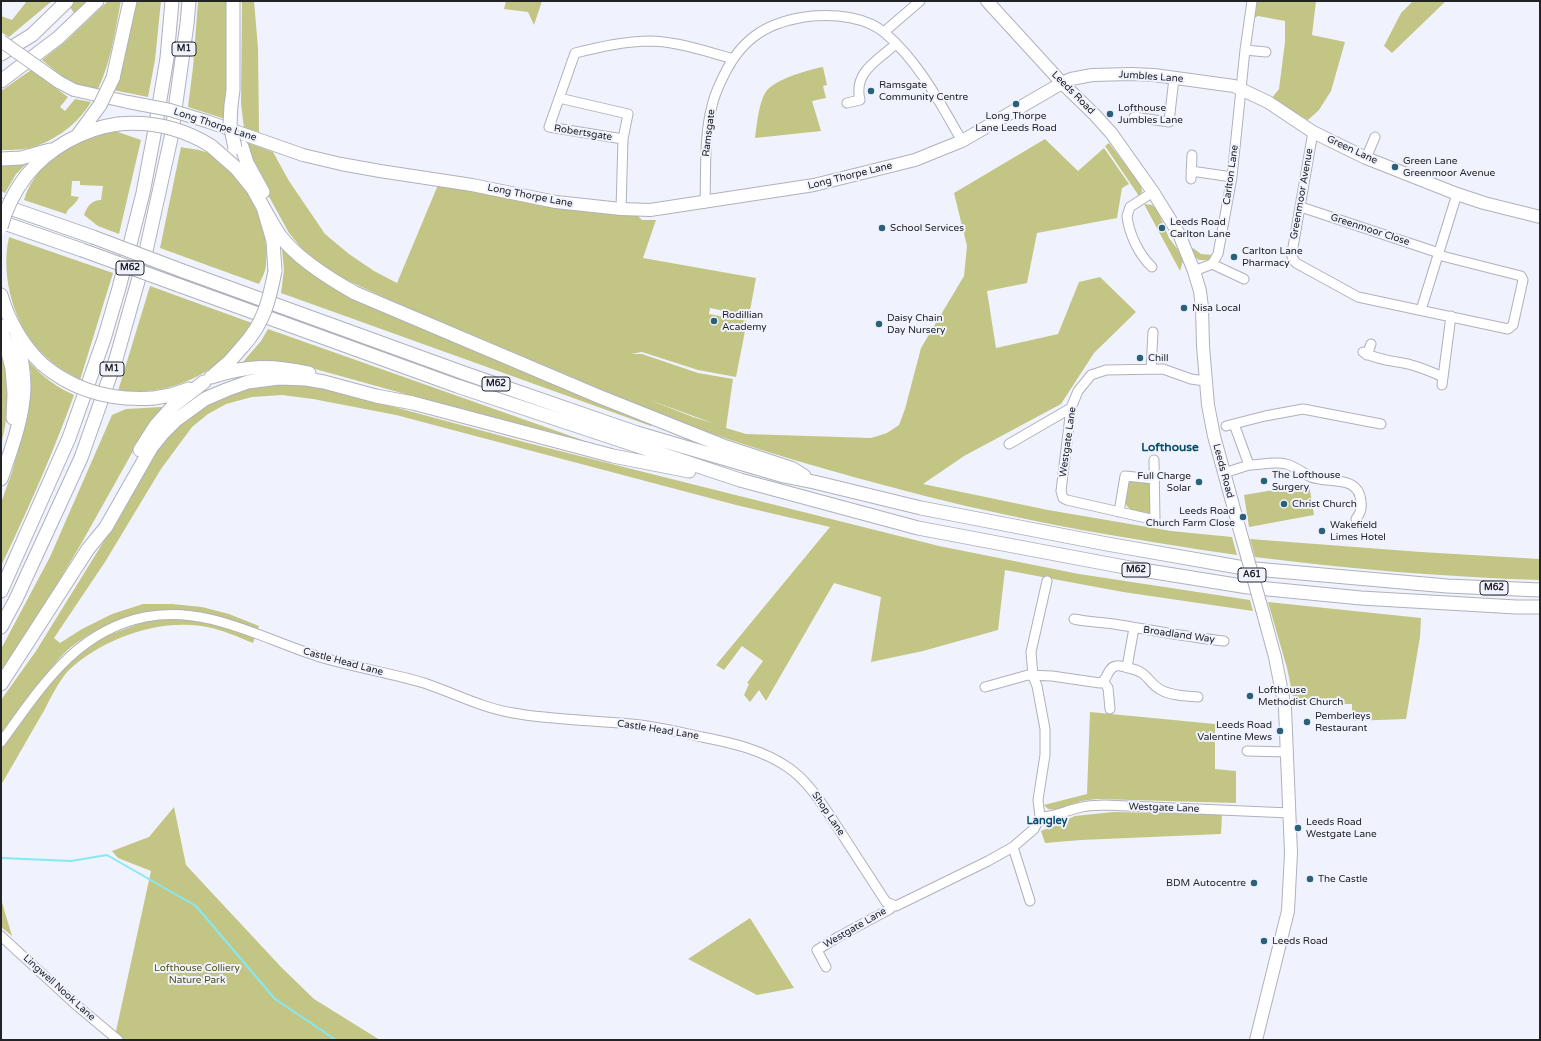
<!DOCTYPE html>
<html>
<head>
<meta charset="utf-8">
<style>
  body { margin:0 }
  #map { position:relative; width:1541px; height:1041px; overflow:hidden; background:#f0f3fd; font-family:"Varela Round",sans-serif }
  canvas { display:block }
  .frame { position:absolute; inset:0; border:2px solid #222327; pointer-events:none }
</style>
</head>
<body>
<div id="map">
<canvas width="1541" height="1041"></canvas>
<div class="frame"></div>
</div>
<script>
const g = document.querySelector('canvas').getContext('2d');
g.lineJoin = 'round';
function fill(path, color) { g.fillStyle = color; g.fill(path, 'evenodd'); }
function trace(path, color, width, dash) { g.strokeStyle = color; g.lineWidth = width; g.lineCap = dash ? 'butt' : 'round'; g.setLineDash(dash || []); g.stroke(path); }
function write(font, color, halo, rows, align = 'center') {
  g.font = font + ' "Varela Round",sans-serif'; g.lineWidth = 4; g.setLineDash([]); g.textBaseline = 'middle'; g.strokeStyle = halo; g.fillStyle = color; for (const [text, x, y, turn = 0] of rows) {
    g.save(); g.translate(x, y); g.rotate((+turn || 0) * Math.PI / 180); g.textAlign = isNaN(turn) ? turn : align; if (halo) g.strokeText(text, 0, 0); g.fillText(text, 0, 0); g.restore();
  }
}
const green = new Path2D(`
  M27,1H52L9,37L1,32V16L12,20Z
  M75,1H87L74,13L70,7Z
  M108,1H121C115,31 111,63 97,91L77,86L57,75L58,73L42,60L65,42Z
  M136,1H161L155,60L148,97L113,90Z
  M198,1H228V104L225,119L188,107L193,67Z
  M242,1H254L258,48L259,132L244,128L241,104Z
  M506,1H542L534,25L528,12L504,9Z
  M1257,1H1316L1312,35L1345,42L1331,91L1319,110L1308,120L1271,99L1279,89L1285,42V21L1258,16L1254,18Z
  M1413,1H1446L1392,53L1384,46L1401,13Z
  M823,67L827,85L823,86L826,98L812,101L821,131L755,138C757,125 759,98 768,89C780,78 807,70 823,67Z
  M31,70L68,97L60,107L65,111L75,99L91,102C80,121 60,137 39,145C27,150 13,150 1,150V91Z
  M115,131L141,140L119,234L98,226L84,215C87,207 91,200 101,200L103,186L80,185V181H72L71,196L79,197C75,206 69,206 66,214L24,200C36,161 76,137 115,131Z
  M1045,139L1078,171L1104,148L1129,184L1122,188L1117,218L1037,233L1027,283L987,291L996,348L1058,334L1079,282L1100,277L1136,312L1094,353L1061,404L964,456L923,484L1048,510L1171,531L1232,537L1237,555C1132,540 1028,522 925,496C837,473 749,449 664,416L390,300L342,278L324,267L303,250L289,233L250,162L246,142L273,152L289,181L325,234L349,254L374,271L397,283L438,185C504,197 571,211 638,216L642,220H656L643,258L756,278L749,316L710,308L709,314L747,321L736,377L698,370L642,352L631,354H642L698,373L733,379L726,428L746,434L871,438L887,433L899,425L905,409L921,348L964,276L967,246L954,193ZM647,399L715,424L693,417Z
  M1109,143L1141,185L1142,192L1139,196L1105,146Z
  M181,147C189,149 200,149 208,153C243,171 271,225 266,264C266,271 262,278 259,284L160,248Z
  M29,161L16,174L5,193L1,191V163Z
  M1144,204L1152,205L1157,209L1169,238L1179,251L1183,261L1180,271Z
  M9,237L113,273L80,380C68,373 55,366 45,356C14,328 0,277 9,237Z
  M284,248C304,272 329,285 356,299L652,424L651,426L281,293L284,270L282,249Z
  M1193,248L1201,254L1213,255L1208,260H1199L1194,256L1192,249Z
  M150,286L252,323C245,333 239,344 230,353C200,382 160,395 118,391Z
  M268,329L602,447L585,444L308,367C285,362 265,359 242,363L261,341Z
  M1,345C7,378 11,412 1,444Z
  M29,362C42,376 56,387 74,395C53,453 28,510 1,566V503L12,472L28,415L30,393L31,375Z
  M276,384H300L320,387L528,443L939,546L1079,574L1250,600L1253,611L1123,592L1005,570L998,630L923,651L871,662L881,597L834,583L766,701L759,690L750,702L744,695L749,684L747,683L763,661L742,646L724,670L716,665L830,527L736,505L396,415L313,399L282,395L252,397L226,404L208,414L192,427L161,469L105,562L54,638L60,643L82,629L112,614L143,604H172L202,607L229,614L259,626L257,631C240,625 223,618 205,614C159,603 108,618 71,647C59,657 50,670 41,682C27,700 14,718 1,736V700L36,651L104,541L153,455L168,436L184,420L204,406L249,388Z
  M161,407L163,408L142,435L81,544L29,631L1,673V649L50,557L112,415L126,409Z
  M1131,480L1150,482L1151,512L1148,515C1122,508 1124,508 1128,482Z
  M1309,484L1314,515L1249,527L1244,495Z
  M1250,539L1421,552L1540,559V580C1444,577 1350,569 1255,557Z
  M1268,602L1421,618L1420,637L1406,719L1352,721V704H1316L1295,706L1287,668Z
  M174,618L204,620L255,637L253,643C238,637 223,630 207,627C160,618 104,638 69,670C60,679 51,697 45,709C30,734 16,760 1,785V749L56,673L96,640L146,621Z
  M1090,712L1215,724V769L1236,771V803L1097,799L1081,801L1057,810L1048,809L1044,805L1087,794Z
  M174,807L186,865L282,968L314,999L380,1040H121L116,1031L151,871L118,858L112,851L149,837Z
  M1113,812L1222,814L1221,834L1081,840L1045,843L1041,831L1075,816Z
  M1,895V899L12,936L1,927Z
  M750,918L794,988L757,995L688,959Z`);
const stream = new Path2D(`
  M1,858L71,861L107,855L196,906L275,999L336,1040`);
const minor = new Path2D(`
  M884,32L920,1
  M1245,50L1266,52
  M559,98L628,114L623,139L621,209
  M847,103L860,100C853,72 878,60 896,44
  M1134,117L1169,122L1174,78
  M1313,132L1292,253V257L1296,263L1358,297L1508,329L1513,325L1523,280L1521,276L1438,255
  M623,139L549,127L575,53C600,47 625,41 651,41C679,42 706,51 733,59
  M1366,158L1375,137
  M1191,171L1232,177
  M1191,179L1192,155
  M705,203C706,173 704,135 712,106C714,96 719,85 724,75C743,36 770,21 812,16C836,14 866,17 885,33C919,62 940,103 962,141
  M1301,207L1439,253
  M1212,264L1244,279
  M1152,267C1139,255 1129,234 1127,216L1130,207L1153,192
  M1194,271L1212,264L1218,254L1232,177L1245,50L1252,1
  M1421,310L1457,194
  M1363,352C1377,360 1393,361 1408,364C1420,367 1432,372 1443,377
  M1367,355L1371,344
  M1151,369L1153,332
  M1442,385L1451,316
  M1226,426L1265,416L1303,409L1381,424
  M1009,444L1071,408
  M1154,460L1155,520L1067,500L1063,498L1061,491L1071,408L1078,391L1091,375L1106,370L1163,369L1191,379L1205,381
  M1249,465C1260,465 1275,461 1286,464C1295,466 1303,473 1311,477C1329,484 1359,474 1361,502C1362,508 1360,514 1356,519
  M1224,473L1249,465L1234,424
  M1119,512L1125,476L1155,479
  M1074,619C1088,622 1101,622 1114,624C1151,630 1187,637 1224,641
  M1127,667L1134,628
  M1104,682L1108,688L1110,709
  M985,687L1028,675L1052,676L1100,683C1109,680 1106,668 1116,666C1120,665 1125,667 1128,668C1150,672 1146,682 1161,690C1172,696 1186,696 1198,697
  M1,742C40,689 75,631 145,617C205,605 259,637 314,655C350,667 388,672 424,683C454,693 482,708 513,713C552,720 592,720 631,724C655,726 679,732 702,737C733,743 763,750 789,768C810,783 824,807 838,828C854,853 870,877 886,902L896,906L988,861L1013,847L1034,829L1040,817L1038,800L1045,755V729L1037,686L1033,676L1031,652L1047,581
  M1247,751L1288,752
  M1040,817C1054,817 1065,811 1078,808C1087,805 1095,806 1104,805L1290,813
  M1013,847L1030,901
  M1,936L75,1004L118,1040
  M826,967L817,950L838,937L890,909L892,905`);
const major = new Path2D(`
  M987,1L1062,83L1095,115L1112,134L1153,192L1179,234L1194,271L1200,291L1202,307L1203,346L1208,405L1214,436L1242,538
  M59,82L74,90L128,102
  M209,122L303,155L341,164L380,171L472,185L556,202L621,209L650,210L814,185L915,160L962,141L1062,83L1071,79L1092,75L1132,74L1154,75L1234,86L1268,102L1313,132L1366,158L1457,194L1484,203L1540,217
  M1256,1040L1288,911L1291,853L1285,708L1275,657L1263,613`);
const highway = new Path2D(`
  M1,54L32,35L67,1
  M113,78L130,1
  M1,81L58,38L97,1
  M231,105L233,90V1
  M78,135L100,105
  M211,146L236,168L253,189L263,207L273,241L275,271
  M242,147L247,163L263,192
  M1,159L21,158L50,150
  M26,176C49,148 82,129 118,124
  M1,205L93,237
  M263,207C269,217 274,228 281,237C299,260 330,279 355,293L598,396L726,447L793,469L804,476
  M1,222L82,250
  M183,271L464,373L637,433L784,476L814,482L921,508L1107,544L1244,568L1447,586L1540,590
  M178,285L457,386L740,480L918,528L1130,568L1248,587L1361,598L1516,607H1540
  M1,295C8,320 23,346 42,364
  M1,326L12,368L14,394L13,418
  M215,374L229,362L243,346
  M211,377C248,365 271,365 309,373
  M154,398L171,395L189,389
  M140,450L156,425L174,405L204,382
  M1,479C11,450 23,419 24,388C24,369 20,349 16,330
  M1,591L69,438L104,339L119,288L143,193L154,135L167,58L172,1
  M1,627L16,599L81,458L116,359L144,260L171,138L187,24L189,1
  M1,684L88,549L106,527L151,448L163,433L176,420L205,399L226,390L248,382L279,378L306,379L324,382L376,396L413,403L613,456L689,471`);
const majorBridge = new Path2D(`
  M1,41L59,82
  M128,102L170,110L209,122
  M1242,538L1263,613`);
const highwayBridge = new Path2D(`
  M100,105L113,78
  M231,105L230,124L235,148
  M118,124C152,121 182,128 211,146
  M1,227C6,208 14,192 26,176
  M93,237L183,271
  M82,250L178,285
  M243,346C264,323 269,301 275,271
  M42,364C74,391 112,401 154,398`);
const markers = [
  [871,91,4,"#29607a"],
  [1016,104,4,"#29607a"],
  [1110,114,4,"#29607a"],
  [1395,167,4,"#29607a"],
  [882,228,4,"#29607a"],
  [1162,228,4,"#29607a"],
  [1234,257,4,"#29607a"],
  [1184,308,4,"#29607a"],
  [714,321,4,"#29607a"],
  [879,324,4,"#29607a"],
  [1140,358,4,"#29607a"],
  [1264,481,4,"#29607a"],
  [1199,482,4,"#29607a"],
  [1284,504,4,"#29607a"],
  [1243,517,4,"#29607a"],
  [1322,531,4,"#29607a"],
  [1250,696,4,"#29607a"],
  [1307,722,4,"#29607a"],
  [1280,731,4,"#29607a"],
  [1298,828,4,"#29607a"],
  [1310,879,4,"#29607a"],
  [1254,883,4,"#29607a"],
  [1264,941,4,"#29607a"]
];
const shields = [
  [184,49,24],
  [130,268,28],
  [112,369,24],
  [496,384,28],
  [1136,570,28],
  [1252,575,28],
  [1494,588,28]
];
const shieldNames = [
  ["M1",184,49],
  ["M62",130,268],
  ["M1",112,369],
  ["M62",496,384],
  ["M62",1136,570],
  ["A61",1252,575],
  ["M62",1494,588]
];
const streetNames = [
  ["Jumbles Lane",1151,77,4],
  ["Leeds Road",1073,93,45],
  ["Long Thorpe Lane",215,125,18],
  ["Robertsgate",583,133,9],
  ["Ramsgate",709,133,-83],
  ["Green Lane",1352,150,25],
  ["Carlton Lane",1231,175,-82],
  ["Long Thorpe Lane",850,176,-14],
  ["Greenmoor Avenue",1302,194,-80],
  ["Long Thorpe Lane",530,196,11],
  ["Greenmoor Close",1370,230,18],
  ["Westgate Lane",1068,442,-82],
  ["Leeds Road",1223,471,75],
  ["Broadland Way",1179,635,8],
  ["Castle Head Lane",343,662,15],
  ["Castle Head Lane",658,730,9],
  ["Westgate Lane",1164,808,2],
  ["Shop Lane",828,814,56],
  ["Westgate Lane",855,928,-30],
  ["Lingwell Nook Lane",59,988,42]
];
const poiNames = [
  ["Ramsgate",879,85],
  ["Community Centre",879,97],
  ["Lofthouse",1118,108],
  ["Jumbles Lane",1118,120],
  ["Long Thorpe",1016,116,"center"],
  ["Lane Leeds Road",1016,128,"center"],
  ["Green Lane",1403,161],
  ["Greenmoor Avenue",1403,173],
  ["Leeds Road",1170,222],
  ["Carlton Lane",1170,234],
  ["School Services",890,228],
  ["Carlton Lane",1242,251],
  ["Pharmacy",1242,263],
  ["Nisa Local",1192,308],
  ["Rodillian",722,315],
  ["Academy",722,327],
  ["Daisy Chain",887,318],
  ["Day Nursery",887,330],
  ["Chill",1148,358],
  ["The Lofthouse",1272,475],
  ["Surgery",1272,487],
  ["Full Charge",1191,476,"right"],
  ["Solar",1191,488,"right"],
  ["Christ Church",1292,504],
  ["Leeds Road",1235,511,"right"],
  ["Church Farm Close",1235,523,"right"],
  ["Wakefield",1330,525],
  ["Limes Hotel",1330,537],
  ["Lofthouse",1258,690],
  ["Methodist Church",1258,702],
  ["Pemberleys",1315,716],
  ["Restaurant",1315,728],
  ["Leeds Road",1272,725,"right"],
  ["Valentine Mews",1272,737,"right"],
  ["Leeds Road",1306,822],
  ["Westgate Lane",1306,834],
  ["The Castle",1318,879],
  ["BDM Autocentre",1246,883,"right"],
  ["Leeds Road",1272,941]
];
const parkNames = [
  ["Lofthouse Colliery",197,968],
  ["Nature Park",197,980]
];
const neighbourhoodNames = [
  ["Langley",1047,821]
];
const quarterNames = [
  ["Lofthouse",1170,448]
];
fill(green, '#c3c585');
trace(stream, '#84e9f6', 2);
trace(minor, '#afb1bb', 11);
trace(major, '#afb1bb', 14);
trace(highway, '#afb1bb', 15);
trace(minor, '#fff', 9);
trace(major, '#fff', 12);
trace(highway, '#fff', 13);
trace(majorBridge, '#afb1bb', 14, []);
trace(highwayBridge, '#afb1bb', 15, []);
trace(majorBridge, '#fff', 12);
trace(highwayBridge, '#fff', 13);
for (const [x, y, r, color] of markers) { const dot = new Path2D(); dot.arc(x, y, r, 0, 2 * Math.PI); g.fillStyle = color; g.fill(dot); trace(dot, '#f0f3fd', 1.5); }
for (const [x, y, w] of shields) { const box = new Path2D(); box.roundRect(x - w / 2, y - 7, w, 14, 3); g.fillStyle = '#f0f3fd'; g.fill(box); trace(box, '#222327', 1); }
write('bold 9px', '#222327', null, shieldNames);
write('10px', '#222327', '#f0f3fd', streetNames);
write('10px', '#222327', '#f0f3fd', poiNames, 'left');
write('10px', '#50511a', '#f0f3fd', parkNames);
write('bold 11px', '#054e6b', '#f0f3fd', neighbourhoodNames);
write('bold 12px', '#054e6b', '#f0f3fd', quarterNames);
</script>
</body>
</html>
